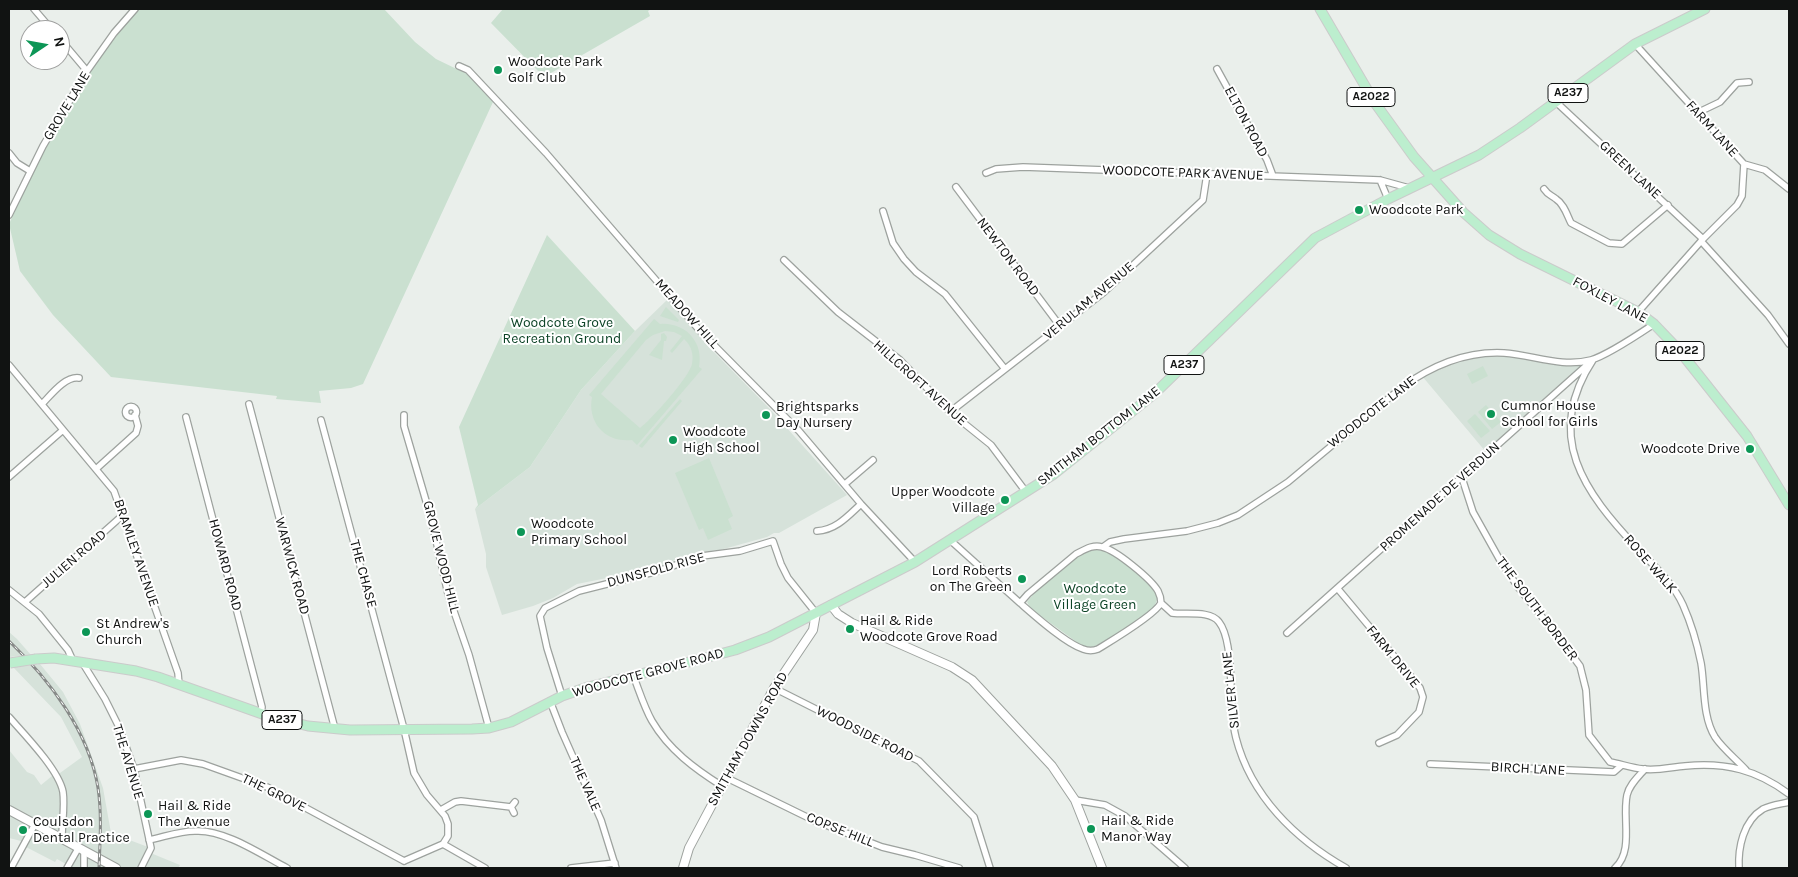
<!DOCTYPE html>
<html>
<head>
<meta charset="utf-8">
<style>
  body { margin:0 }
  #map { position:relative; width:1798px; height:877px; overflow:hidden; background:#eaefeb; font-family:Karla,sans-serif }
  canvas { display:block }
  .frame { position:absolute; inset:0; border:10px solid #111312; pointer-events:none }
  .north { position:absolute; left:20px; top:20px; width:50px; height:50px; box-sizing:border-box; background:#fff; border:1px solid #a0a1a0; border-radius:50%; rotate:78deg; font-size:14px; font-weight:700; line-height:20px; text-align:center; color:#111312 }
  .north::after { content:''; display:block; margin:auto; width:18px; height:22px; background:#0c9656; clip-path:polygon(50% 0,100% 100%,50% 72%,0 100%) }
</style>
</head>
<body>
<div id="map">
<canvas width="1798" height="877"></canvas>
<div class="frame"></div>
<div class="north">N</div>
</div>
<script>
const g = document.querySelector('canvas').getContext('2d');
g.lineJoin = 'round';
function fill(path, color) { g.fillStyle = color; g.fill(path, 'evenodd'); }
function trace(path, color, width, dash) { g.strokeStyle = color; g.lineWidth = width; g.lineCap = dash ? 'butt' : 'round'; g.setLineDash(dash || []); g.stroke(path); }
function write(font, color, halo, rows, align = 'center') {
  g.font = font + ' Karla,sans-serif'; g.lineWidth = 4; g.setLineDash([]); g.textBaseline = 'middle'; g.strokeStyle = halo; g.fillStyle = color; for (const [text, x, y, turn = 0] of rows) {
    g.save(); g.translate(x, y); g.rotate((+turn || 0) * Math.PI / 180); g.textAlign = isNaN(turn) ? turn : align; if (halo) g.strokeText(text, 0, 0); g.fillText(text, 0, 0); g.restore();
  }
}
const built = new Path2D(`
  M668,299L711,349L768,407L847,495L779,533H774L767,537L720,550L702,552L684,556L657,568L577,584L553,598L533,606L502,615L486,567V554L475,509L530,467L581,390L635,331Z
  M1490,353L1586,361L1486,452L1422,376L1447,358Z
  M9,632L17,639L31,655L9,657Z
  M40,664L63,692L80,724L103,788L111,833L148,847L153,854L180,865L178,868H66V864L57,859L55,862L26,847L21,841L9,838V750L27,772L34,775L41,785L52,776L60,773L82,757L61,717L13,667Z`);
const green = new Path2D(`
  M140,9H384L415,42L436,59L467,74L493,102L363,384L351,388L319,391L321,403L276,399L277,396L111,377L53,315L20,271L9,224L49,138L90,72L128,20L134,12Z
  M503,9H651L648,11L650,16L544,77L491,23Z
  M547,235L635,331L581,390L530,467L475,509L478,505L459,427Z
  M666,307L679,320L678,322L660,316Z
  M654,319L660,324C685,322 704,342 699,367L702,369L637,445L632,440C606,443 587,423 592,397L589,395ZM665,331L674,332L682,336L670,351L672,353L684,339C691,345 694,354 692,364C690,376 651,420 640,428L601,394L646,340L653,335Z
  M664,333L667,337L666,341H664L662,360L649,355L661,340V334Z
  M1483,366L1488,376L1472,384L1467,374Z
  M680,399L682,401L642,448L639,446Z
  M1486,405L1501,422L1492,429L1478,412Z
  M1475,414L1490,431L1481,438L1467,421Z
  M709,458L733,516L728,519L732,529L708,540L703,528L699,530L675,473Z
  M1094,550C1098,550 1102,550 1106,551C1117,556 1156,585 1157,597C1157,601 1155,605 1153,608C1145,617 1098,648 1088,648L1078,643L1031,609L1027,602L1036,591L1081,554Z`);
const street = new Path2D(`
  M34,9L52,30
  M60,39L87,71
  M1635,44L1744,164L1742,196L1737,205L1703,239L1638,312
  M459,66L468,70L546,153L700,331L799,431L861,504L915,562
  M1217,69L1267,160L1273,176
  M1556,102L1703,239
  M1697,113L1720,102L1737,83L1749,82
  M9,153L17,163L30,171
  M1744,164L1765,170L1789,189
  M986,173L996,169L1023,167L1380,180L1409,188
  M1380,180L1388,199
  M956,187L1060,326
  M1544,189C1548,195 1551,195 1556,199C1564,204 1567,215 1571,223L1609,243L1622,244L1668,205
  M883,211L893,243L904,259L916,272L945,294L1005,369
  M9,215L43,146L87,71L114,33L135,9
  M1701,241L1768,315L1789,344
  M784,260L838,312L900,360L950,412L991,445L1026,492
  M1593,360C1543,436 1584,492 1638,549C1654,566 1673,583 1683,605C1691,623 1697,643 1701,663C1705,686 1702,716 1715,737C1723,749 1736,759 1746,770
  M9,365L114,491L178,673L179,685
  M42,404C51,395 65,376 79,378
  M249,404L335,729
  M125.5 412a5.5 5.5 0 1 1 11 0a5.5 5.5 0 1 1-11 0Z
  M950,412L1104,292L1203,200L1207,174
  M404,415V426L431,518L448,594L469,655L489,728
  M186,417L262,707L261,714
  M321,420L404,729L414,773L427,795L445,816L448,824V836L443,844L404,861
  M96,469L136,433L138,426L135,415
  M9,477L63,430
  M1462,478L1473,512L1501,562L1518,587L1559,638L1580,666L1586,690L1589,735L1610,762C1621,764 1632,768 1643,769C1657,771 1672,767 1685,766C1726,762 1757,770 1789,794
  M845,484L873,460
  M817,531C836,530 848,516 861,504
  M950,540L1020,603L1028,594L1076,554C1084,550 1093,544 1102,547C1116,550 1151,579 1158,591C1160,595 1161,599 1161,603C1155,615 1111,641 1098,649C1093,651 1088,651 1083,649C1065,643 1035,616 1020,603
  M1103,547L1110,542L1124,539L1187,531L1218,523L1238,515L1288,482L1401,388C1431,366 1466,351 1504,353C1533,355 1562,368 1591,360C1608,355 1639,334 1654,324
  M1338,589L1414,680L1420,688L1423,697L1419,712L1397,735L1379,743
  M9,590L39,614L68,650L73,661
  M25,602L123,515
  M1161,603L1172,613C1186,615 1210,610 1219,622C1230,636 1231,675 1231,693C1232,708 1232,723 1236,738C1251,796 1295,839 1346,868
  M1287,633L1587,365
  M82,662L105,699L119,727L134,769L151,848L141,868
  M633,675C639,690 644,707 652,721C669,750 695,769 722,786
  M774,688L919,761L974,817L990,868
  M562,696L547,648L540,616L545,608L579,591L658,571L702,556L740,551L773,541L781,564L788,578L816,613
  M550,701L562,732L601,820L616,868
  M9,717C24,734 59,770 63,792C65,806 62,823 62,838
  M1430,764L1614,772L1622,765
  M134,769L181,760L203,764L267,787L404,861
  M727,778L813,820L882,847L915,855L959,868
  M1075,800L1105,805L1125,816L1185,868
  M441,810L455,802L461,801L511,807
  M514,813L511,807L515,802
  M149,840C164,837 180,831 195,831C224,829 262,855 287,868
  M443,844L485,868
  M84,851V868
  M11,868L35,824
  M67,868L79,847
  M571,868L615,863
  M1615,868C1634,851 1622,818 1627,795C1629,785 1638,777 1645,769
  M1739,868C1738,848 1743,821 1763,809C1771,805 1781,804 1789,802`);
const secondary = new Path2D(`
  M831,605L838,614L852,623L952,667L972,680L1052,766L1075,800L1102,868
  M9,810L116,868
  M683,868L689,848L774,688L813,630L816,613`);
const primary = new Path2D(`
  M1320,9L1375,103L1414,157L1463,212L1489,235L1520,254L1638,312L1654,324L1678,349L1747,436L1789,505
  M36,659L54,658L136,671L158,677L268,716L308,726L350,730L472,729L489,728L511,722L562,696L588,687L697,660L735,650L769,637L915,562L1054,474L1154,394L1315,238L1388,199L1479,155L1520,128L1635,44L1705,9`);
const rail = new Path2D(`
  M9,641C50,680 89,732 98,788C102,814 100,842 99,868`);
const primaryBridge = new Path2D(`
  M10,663L36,659`);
const markers = [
  [498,70,5,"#0c9656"],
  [1359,210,5,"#0c9656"],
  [1491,414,5,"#0c9656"],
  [766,415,5,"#0c9656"],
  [673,440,5,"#0c9656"],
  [1750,449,5,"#0c9656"],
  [1005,500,5,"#0c9656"],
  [521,532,5,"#0c9656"],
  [1022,579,5,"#0c9656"],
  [850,629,5,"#0c9656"],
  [86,632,5,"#0c9656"],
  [148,814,5,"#0c9656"],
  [1091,829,5,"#0c9656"],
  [23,830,5,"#0c9656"]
];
const shields = [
  [1568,93,40],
  [1371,97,48],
  [1680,351,48],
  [1184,365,40],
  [282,720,40]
];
const shieldNames = [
  ["A237",1568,93],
  ["A2022",1371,97],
  ["A2022",1680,351],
  ["A237",1184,365],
  ["A237",282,720]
];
const poiNames = [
  ["Woodcote Park",508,62],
  ["Golf Club",508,78],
  ["Woodcote Park",1369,210],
  ["Cumnor House",1501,406],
  ["School for Girls",1501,422],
  ["Brightsparks",776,407],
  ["Day Nursery",776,423],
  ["Woodcote",683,432],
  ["High School",683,448],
  ["Woodcote Drive",1740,449,"right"],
  ["Upper Woodcote",995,492,"right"],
  ["Village",995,508,"right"],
  ["Woodcote",531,524],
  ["Primary School",531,540],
  ["Lord Roberts",1012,571,"right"],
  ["on The Green",1012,587,"right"],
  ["Hail & Ride",860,621],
  ["Woodcote Grove Road",860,637],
  ["St Andrew's",96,624],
  ["Church",96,640],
  ["Hail & Ride",158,806],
  ["The Avenue",158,822],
  ["Hail & Ride",1101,821],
  ["Manor Way",1101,837],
  ["Coulsdon",33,822],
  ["Dental Practice",33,838]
];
const streetNames = [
  ["GROVE LANE",67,106,-59],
  ["ELTON ROAD",1246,122,62],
  ["FARM LANE",1712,129,48],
  ["GREEN LANE",1630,170,43],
  ["WOODCOTE PARK AVENUE",1183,173,2],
  ["NEWTON ROAD",1008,257,53],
  ["FOXLEY LANE",1610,300,28],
  ["VERULAM AVENUE",1089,301,-40],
  ["MEADOW HILL",687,314,48],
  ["HILLCROFT AVENUE",920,383,42],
  ["WOODCOTE LANE",1372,412,-38],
  ["SMITHAM BOTTOM LANE",1099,436,-38],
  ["PROMENADE DE VERDUN",1440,497,-42],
  ["BRAMLEY AVENUE",136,553,71],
  ["GROVE WOOD HILL",441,557,76],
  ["JULIEN ROAD",74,559,-41],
  ["ROSE WALK",1650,564,49],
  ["HOWARD ROAD",225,565,75],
  ["WARWICK ROAD",292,566,75],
  ["DUNSFOLD RISE",656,570,-15],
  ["THE CHASE",363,574,75],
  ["THE SOUTH BORDER",1537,609,53],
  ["FARM DRIVE",1393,657,51],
  ["WOODCOTE GROVE ROAD",648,673,-15],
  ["SILVER LANE",1231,690,-96],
  ["WOODSIDE ROAD",865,734,27],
  ["SMITHAM DOWNS ROAD",748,739,-61],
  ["THE AVENUE",128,762,73],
  ["BIRCH LANE",1528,769,3],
  ["THE VALE",585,784,66],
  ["THE GROVE",274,793,26],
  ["COPSE HILL",840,830,22]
];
const parkNames = [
  ["Woodcote Grove",562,323],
  ["Recreation Ground",562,339],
  ["Woodcote",1095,589],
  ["Village Green",1095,605]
];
fill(built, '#d6e2da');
fill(green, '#cae0d0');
trace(street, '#9da29e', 8);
trace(secondary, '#9da29e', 10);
trace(primary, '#cbcbcb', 11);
trace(street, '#fff', 5.5);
trace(secondary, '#fff', 8);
trace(primary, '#bceece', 9);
trace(rail, '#878a88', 3);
trace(rail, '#fff', 1, [4]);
trace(primaryBridge, '#cbcbcb', 11, []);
trace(primaryBridge, '#bceece', 9);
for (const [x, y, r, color] of markers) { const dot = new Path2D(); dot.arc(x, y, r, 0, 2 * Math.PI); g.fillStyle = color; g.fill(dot); trace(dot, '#fff', 2); }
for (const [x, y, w] of shields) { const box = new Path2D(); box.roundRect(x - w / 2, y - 9.5, w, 19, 4); g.fillStyle = '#fff'; g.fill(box); trace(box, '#111312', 1); }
write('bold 12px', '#111312', null, shieldNames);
write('14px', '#111312', '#fff', poiNames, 'left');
write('14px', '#111312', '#fff', streetNames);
write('14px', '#0c4326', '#fff', parkNames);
</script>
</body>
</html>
